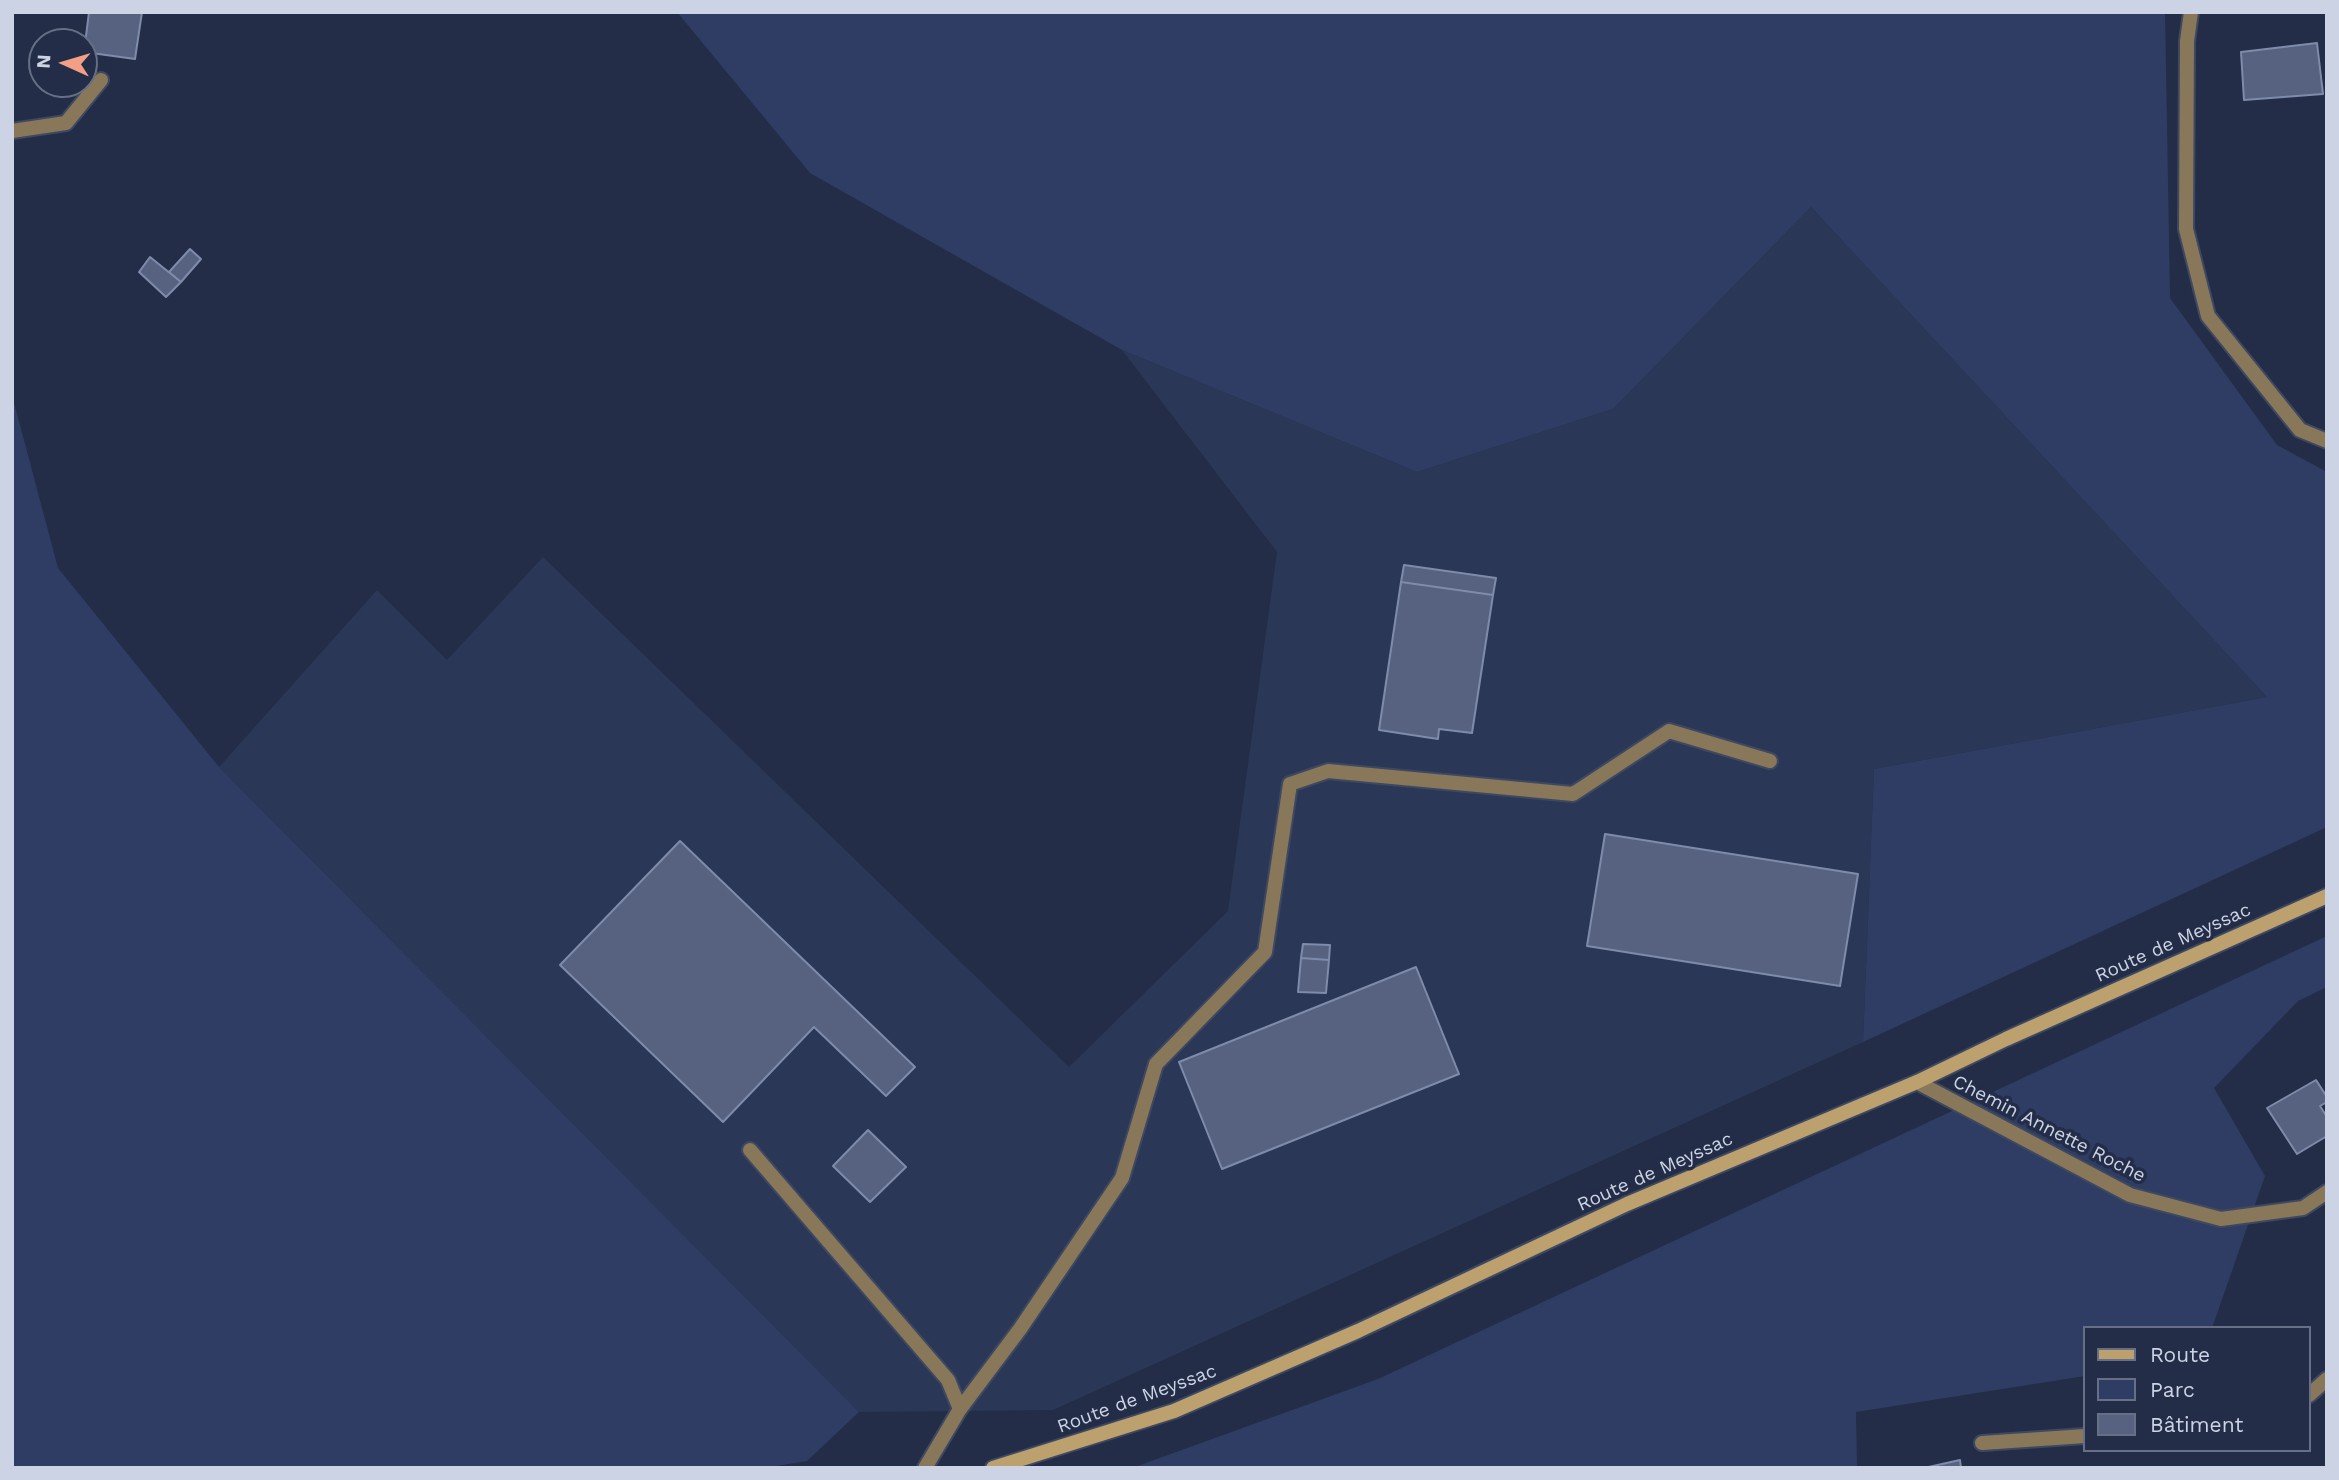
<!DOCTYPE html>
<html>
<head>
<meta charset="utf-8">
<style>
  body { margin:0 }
  #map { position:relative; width:2339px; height:1480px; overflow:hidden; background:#232d47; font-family:"Work Sans",sans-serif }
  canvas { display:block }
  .frame { position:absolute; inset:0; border:14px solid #ccd3e4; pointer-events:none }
  .legend { position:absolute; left:2083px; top:1326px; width:228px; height:126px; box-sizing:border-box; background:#232d47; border:2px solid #676f86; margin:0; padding:9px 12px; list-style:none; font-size:21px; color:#ccd3e4 }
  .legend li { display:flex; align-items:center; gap:14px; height:35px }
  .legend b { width:35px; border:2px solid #676f86 }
  .north { position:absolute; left:28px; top:28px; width:70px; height:70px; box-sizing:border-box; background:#232d47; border:2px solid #676f86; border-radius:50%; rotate:274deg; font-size:19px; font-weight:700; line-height:28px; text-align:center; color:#ccd3e4 }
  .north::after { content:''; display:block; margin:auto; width:24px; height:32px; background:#f39f85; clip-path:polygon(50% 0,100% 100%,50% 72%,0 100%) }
</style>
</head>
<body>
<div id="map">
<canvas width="2339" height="1480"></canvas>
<div class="frame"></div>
<ul class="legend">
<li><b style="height:9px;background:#bca06e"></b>Route</li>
<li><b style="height:19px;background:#2f3d64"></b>Parc</li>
<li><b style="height:19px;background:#566280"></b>Bâtiment</li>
</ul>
<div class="north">N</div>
</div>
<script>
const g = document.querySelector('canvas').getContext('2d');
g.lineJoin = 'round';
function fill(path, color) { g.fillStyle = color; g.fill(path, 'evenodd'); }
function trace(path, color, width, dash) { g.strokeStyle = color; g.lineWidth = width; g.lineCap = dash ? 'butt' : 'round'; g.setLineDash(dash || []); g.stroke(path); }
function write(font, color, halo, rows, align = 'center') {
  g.font = font + ' "Work Sans",sans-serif'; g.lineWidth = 7; g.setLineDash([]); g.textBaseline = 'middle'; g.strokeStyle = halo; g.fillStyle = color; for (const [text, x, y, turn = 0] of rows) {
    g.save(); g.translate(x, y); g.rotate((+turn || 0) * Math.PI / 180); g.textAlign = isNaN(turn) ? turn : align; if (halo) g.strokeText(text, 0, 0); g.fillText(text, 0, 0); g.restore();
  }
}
const built = new Path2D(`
  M1811,207L2267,697L1874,769L1863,1042L1053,1410L859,1412L219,767L377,590L447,660L543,557L1069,1067L1228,911L1277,552L1122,350L1417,472L1613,409Z`);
const green = new Path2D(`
  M677,12H2165L2170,298L2277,445L2327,472V827L1863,1042L1874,769L2267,697L1811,207L1613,409L1417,472L1122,350L810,173Z
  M12,395L58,568L219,767L859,1412L807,1461L764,1468H12Z
  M2327,936V987L2298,1001L2214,1088L2265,1176L2212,1328H2085V1376L1856,1412L1857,1468H1132L1378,1379Z`);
const building = new Path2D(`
  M89,12H142L135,59L84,52Z
  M2317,43L2323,94L2244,100L2241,52Z
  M190,249L201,259L181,282L169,272Z
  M150,257L181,282L166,297L139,272Z
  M1404,565L1496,578L1493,595L1401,582Z
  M1401,582L1493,595L1472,733L1439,729L1438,739L1379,730Z
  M1605,834L1858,874L1840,986L1587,946Z
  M680,841L915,1067L886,1096L814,1027L723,1122L560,965Z
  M1303,944L1330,945L1329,960L1301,958Z
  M1301,958L1329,960L1326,993L1298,992Z
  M1416,967L1459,1074L1222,1169L1179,1062Z
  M2316,1080L2327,1097V1102L2320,1106L2327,1117V1136L2297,1154L2267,1108Z
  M868,1130L906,1167L870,1202L833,1166Z
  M1960,1460L1961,1468H1924Z`);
const lane = new Path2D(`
  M2191,12L2187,41L2186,229L2208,316L2300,430L2327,441
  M12,131L66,123L101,80
  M750,1150L948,1380L960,1409
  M2309,1395L2327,1379
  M1982,1443L2085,1436
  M925,1468L960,1409L1020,1329L1122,1178L1156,1064L1265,952L1290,784L1328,771L1573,794L1669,731L1770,761`);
const street = new Path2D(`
  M1917,1082L2130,1195L2221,1219L2303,1208L2327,1192`);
const secondary = new Path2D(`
  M993,1468L1174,1411L1358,1331L1627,1204L1917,1082L2006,1039L2327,896`);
const streetNames = [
  ["Route de Meyssac",2173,943,-24],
  ["Chemin Annette Roche",2049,1129,27],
  ["Route de Meyssac",1655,1172,-24],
  ["Route de Meyssac",1137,1399,-20]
];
fill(built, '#2b3757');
fill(green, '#2f3d64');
fill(building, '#566280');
trace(building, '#7f8bab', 2);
trace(lane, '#3e4860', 18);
trace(street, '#3e4860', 18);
trace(secondary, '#3e4860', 18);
trace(lane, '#897759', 14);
trace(street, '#897759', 14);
trace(secondary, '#bca06e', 14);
write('19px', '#ccd3e4', '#232d47', streetNames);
</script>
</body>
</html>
